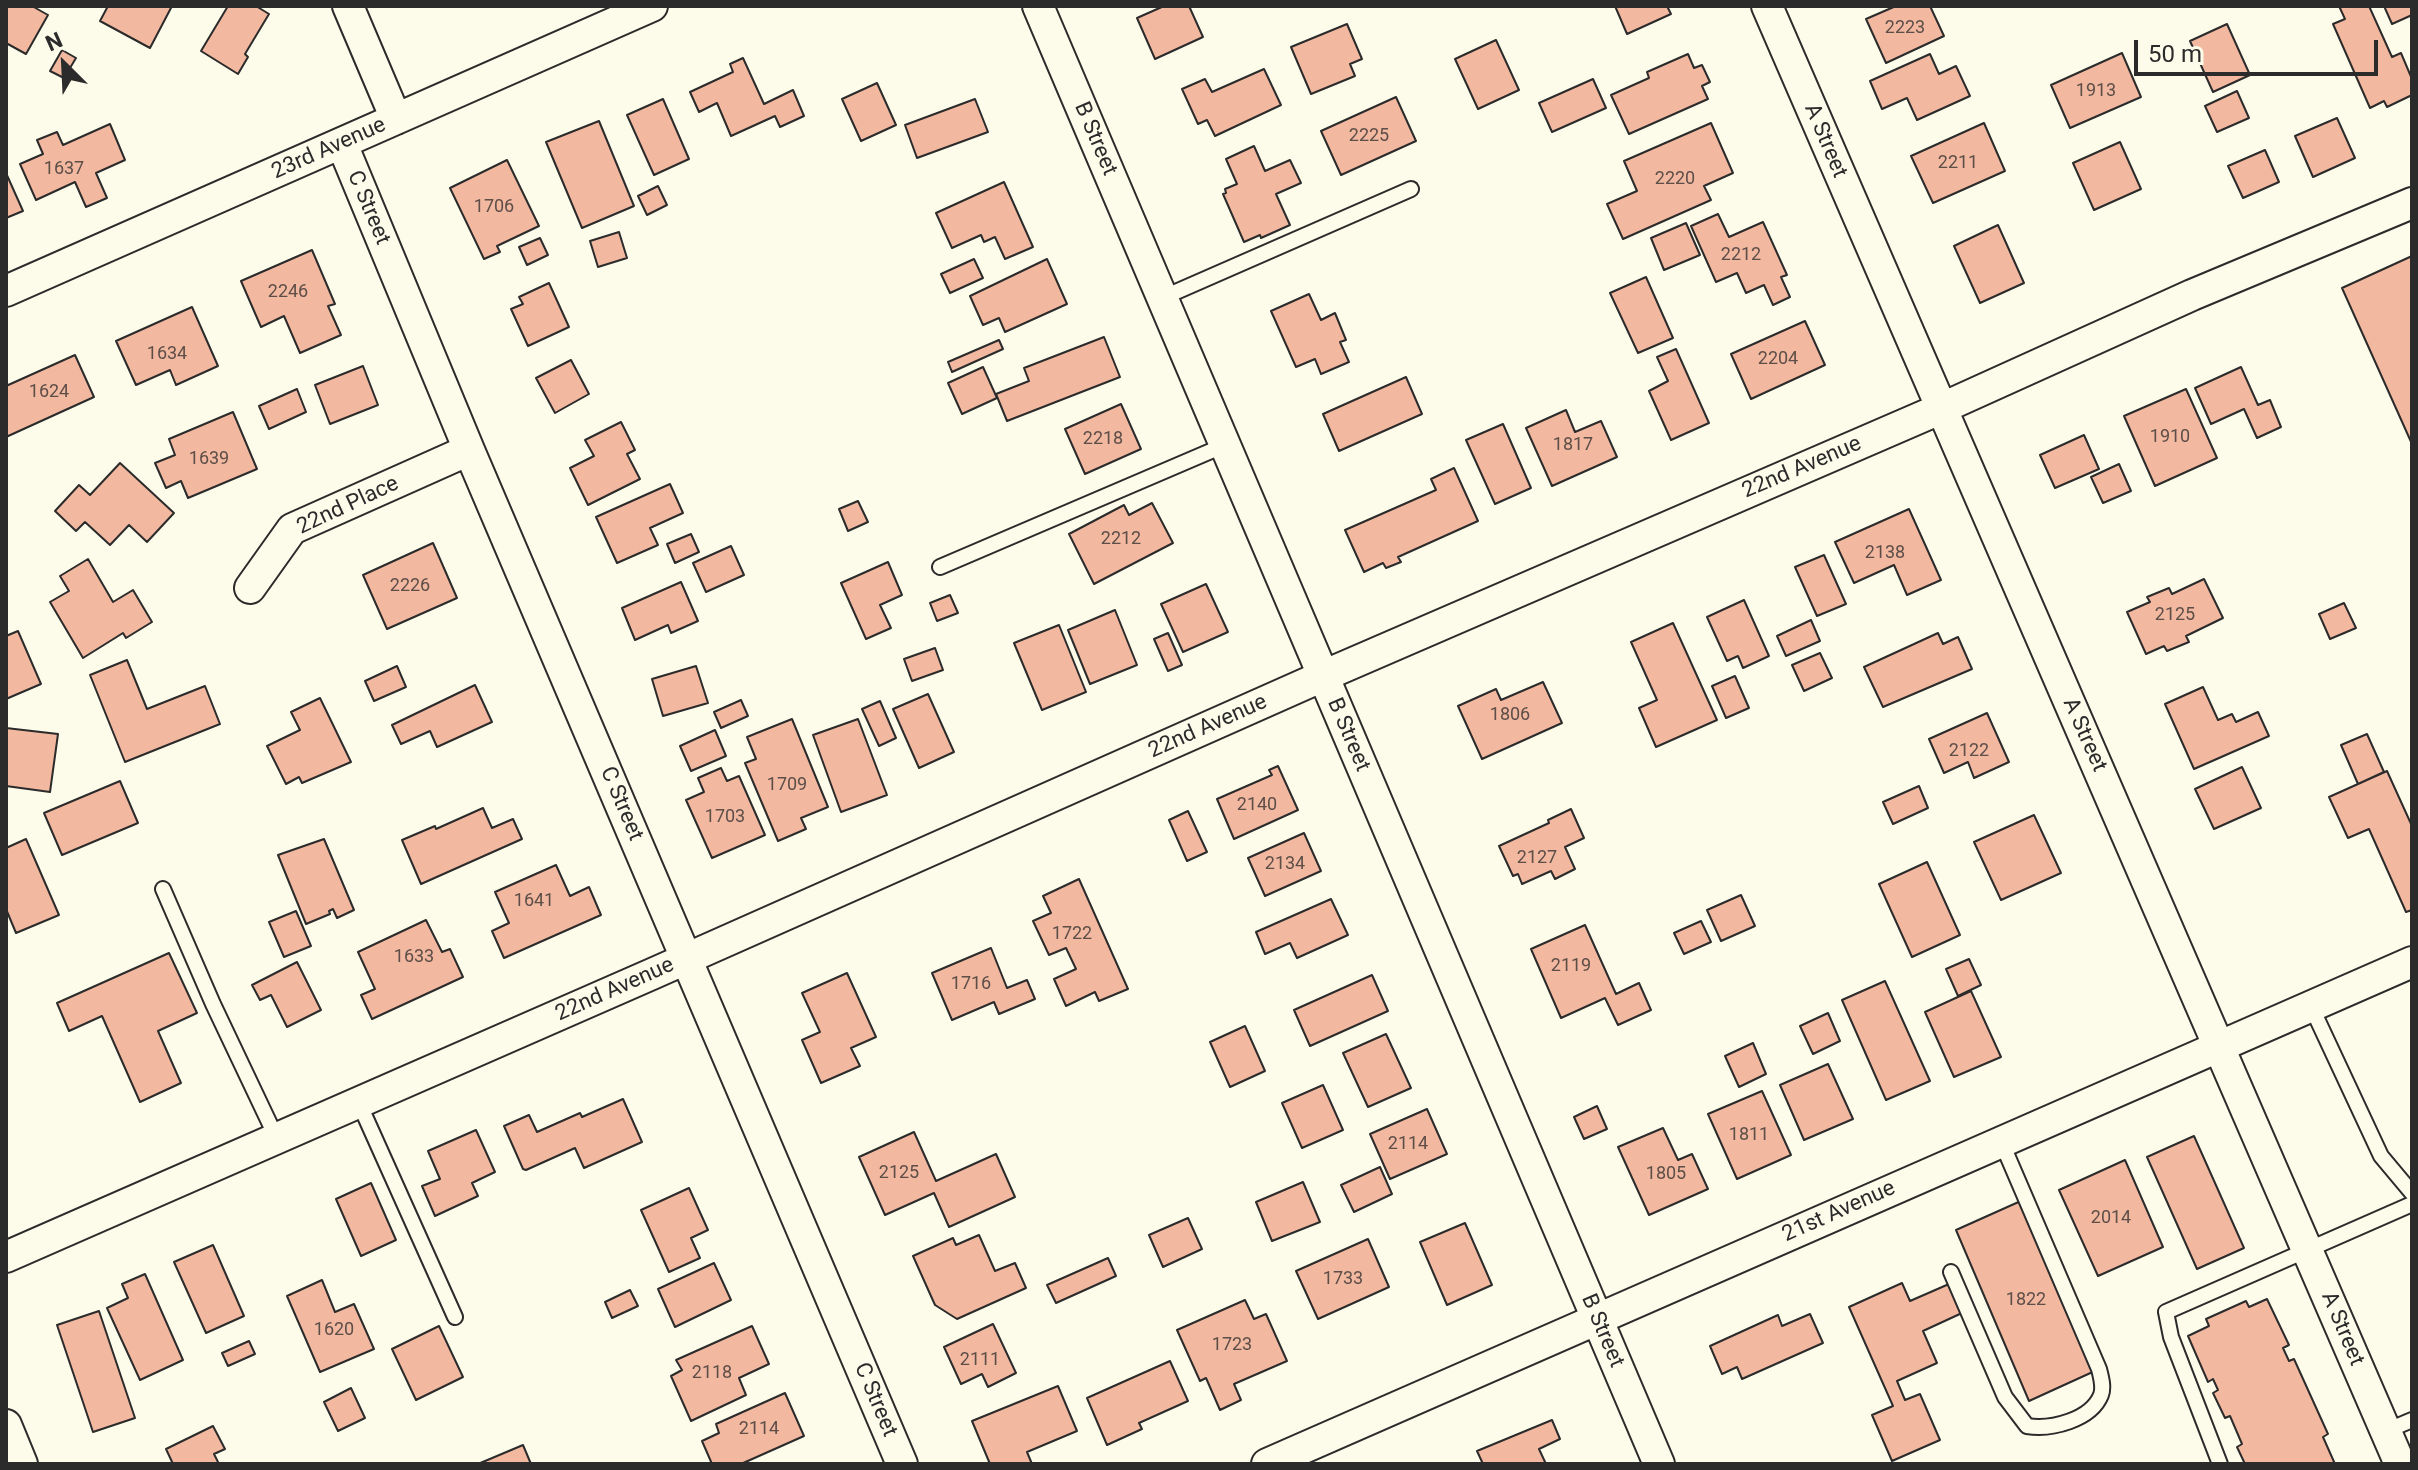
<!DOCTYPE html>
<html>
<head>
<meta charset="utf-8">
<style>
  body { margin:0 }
  #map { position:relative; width:2418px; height:1470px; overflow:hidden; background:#fdfbea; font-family:Roboto,sans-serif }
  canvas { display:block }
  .frame { position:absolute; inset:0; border:8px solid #2b2b2b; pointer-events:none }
  .north { position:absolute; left:24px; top:24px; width:80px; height:80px; -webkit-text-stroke:6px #fdfbea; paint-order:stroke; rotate:336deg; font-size:22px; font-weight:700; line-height:32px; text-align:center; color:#2b2b2b }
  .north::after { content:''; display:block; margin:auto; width:28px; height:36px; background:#2b2b2b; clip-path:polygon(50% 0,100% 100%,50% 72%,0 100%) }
  .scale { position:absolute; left:2134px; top:40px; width:244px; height:36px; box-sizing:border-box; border:4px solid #2b2b2b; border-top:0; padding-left:10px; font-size:24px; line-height:28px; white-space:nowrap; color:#2b2b2b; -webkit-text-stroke:6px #fdfbea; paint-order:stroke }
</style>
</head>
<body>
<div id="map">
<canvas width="2418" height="1470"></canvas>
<div class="frame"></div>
<div class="north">N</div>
<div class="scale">50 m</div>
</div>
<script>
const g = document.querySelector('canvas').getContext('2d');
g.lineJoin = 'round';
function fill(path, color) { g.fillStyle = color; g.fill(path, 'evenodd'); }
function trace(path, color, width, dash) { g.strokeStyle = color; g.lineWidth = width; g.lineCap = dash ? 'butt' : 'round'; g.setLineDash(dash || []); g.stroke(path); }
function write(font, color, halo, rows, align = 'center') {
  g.font = font + ' Roboto,sans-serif'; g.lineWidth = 6; g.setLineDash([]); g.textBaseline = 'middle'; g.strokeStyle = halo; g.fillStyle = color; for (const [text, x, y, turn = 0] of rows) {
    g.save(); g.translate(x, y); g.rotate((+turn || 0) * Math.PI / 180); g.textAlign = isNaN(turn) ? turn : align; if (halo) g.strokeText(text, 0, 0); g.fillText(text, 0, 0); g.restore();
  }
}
const building = new Path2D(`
  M6,6H32L48,15L26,54L6,43Z
  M108,6H172L150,48L100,21Z
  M228,6H256L269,14L245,54L248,57L238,74L201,51Z
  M1164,6H1189L1203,37L1155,59L1137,18Z
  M1615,6H1667L1671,14L1627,34Z
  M1896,6H1930L1944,36L1886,63L1866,19Z
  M2339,6H2369L2392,57L2401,53L2412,79V95L2387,107L2384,101L2370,108L2333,24L2345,19Z
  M2384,6H2411L2412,15L2392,24Z
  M1347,24L1362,59L1350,64L1355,76L1311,94L1291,47Z
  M2227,24L2250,75L2213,92L2190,41Z
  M1496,40L1519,90L1478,109L1455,59Z
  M62,50L76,58L64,78L50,71Z
  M2122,53L2141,97L2070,128L2051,85Z
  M1688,54L1694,68L1702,65L1710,82L1702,86L1708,99L1629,134L1611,95L1649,78L1647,72Z
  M1930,54L1939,74L1956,66L1970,96L1917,120L1907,98L1882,109L1870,81Z
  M743,58L764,104L793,90L804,116L780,127L775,116L731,136L717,103L699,112L690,92L733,72L730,64Z
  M1264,69L1281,105L1215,136L1207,120L1198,124L1182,89L1205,79L1212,92Z
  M1593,79L1606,108L1552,132L1539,103Z
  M877,83L896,125L861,141L842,99Z
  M2237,91L2249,118L2217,132L2205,106Z
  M1396,97L1416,141L1341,175L1321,131Z
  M663,99L689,159L654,175L627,115Z
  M975,99L988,132L917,158L905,125Z
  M2337,118L2355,158L2313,177L2295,136Z
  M599,121L634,206L582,228L546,142Z
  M1711,123L1733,173L1704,186L1711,200L1623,239L1607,204L1637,191L1624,161Z
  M1984,123L2005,171L1933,203L1911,156Z
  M110,124L125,160L96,173L107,198L86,207L75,182L36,200L20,164L43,154L37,140L57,132L63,145Z
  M2120,142L2141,189L2094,210L2073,163Z
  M1254,146L1265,171L1290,160L1301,183L1276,194L1290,225L1261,238L1260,235L1244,242L1223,194L1226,193L1225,189L1237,184L1226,159Z
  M2265,150L2279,182L2243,198L2228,166Z
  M507,160L539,226L497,246L500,252L484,259L450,188Z
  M6,173L23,211L6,218Z
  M1004,182L1033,247L1005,259L995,237L984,242L981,235L952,248L936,213Z
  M658,186L667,205L647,215L638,196Z
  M1718,214L1729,237L1763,222L1787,275L1781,277L1790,297L1773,305L1764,285L1746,293L1737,273L1716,282L1691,226Z
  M1686,223L1700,255L1664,270L1651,238Z
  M1998,225L2024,283L1980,303L1954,246Z
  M619,232L627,258L598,267L590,241Z
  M540,238L548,255L527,265L519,247Z
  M312,250L335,304L328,306L341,335L300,353L284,316L261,327L241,281Z
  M2412,256V444L2342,288Z
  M974,259L983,278L950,293L941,274Z
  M1047,259L1067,304L1005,332L999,318L983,325L970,296Z
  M1646,277L1673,338L1638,353L1610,293Z
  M549,283L569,327L528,346L511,309L523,304L519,297Z
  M1309,294L1321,320L1335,313L1346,340L1340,342L1349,362L1321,374L1315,359L1296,367L1271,311Z
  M192,307L218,366L176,385L170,370L136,385L116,341Z
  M1805,321L1825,365L1751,399L1731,354Z
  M1104,337L1120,377L1007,421L996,394L1029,381L1024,368Z
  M999,340L1003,349L952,372L948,362Z
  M1676,349L1709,423L1671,440L1649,391L1668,381L1657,357Z
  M75,355L94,397L6,437V386Z
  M571,360L589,394L555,413L536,378Z
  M363,366L378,405L330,424L315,385Z
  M983,367L997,398L962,414L948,383Z
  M2241,367L2258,405L2270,400L2281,427L2257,438L2244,409L2211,424L2195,388Z
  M1406,377L1422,414L1339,451L1323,414Z
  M297,389L306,412L269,429L259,406Z
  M2186,389L2217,458L2155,486L2124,416Z
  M1121,404L1141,449L1085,474L1065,429Z
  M1566,410L1575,432L1601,421L1617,457L1552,486L1526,428Z
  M233,412L257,469L188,498L181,481L166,488L155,463L175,455L169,439Z
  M621,422L635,450L627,454L640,479L588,505L570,468L594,456L585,440Z
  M1503,424L1531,488L1495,504L1466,440Z
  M2084,435L2099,469L2055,488L2040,455Z
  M120,463L174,513L147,542L129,525L110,545L85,522L76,531L55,511L79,485L90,495Z
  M2119,464L2131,491L2103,503L2091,477Z
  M1454,468L1478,521L1398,557L1401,562L1386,568L1383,563L1364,572L1345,530L1436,490L1431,479Z
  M670,484L683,513L650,528L658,545L617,563L596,517Z
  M858,501L868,522L848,531L839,509Z
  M1152,503L1173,543L1094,584L1069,534L1124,505L1129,515Z
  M1909,509L1941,580L1907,595L1894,565L1854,583L1835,542Z
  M691,534L699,552L675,563L667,544Z
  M433,543L457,598L387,629L363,575Z
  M731,546L744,575L706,592L693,563Z
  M1824,555L1846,604L1817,616L1795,567Z
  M88,559L113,602L133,590L152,622L126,638L123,633L83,658L50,602L69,591L60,576Z
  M888,562L902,595L880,605L891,628L866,639L841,583Z
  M2204,579L2223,618L2186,636L2189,642L2167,651L2164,646L2146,654L2127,612L2150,602L2147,597L2169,588L2172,594Z
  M681,582L698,621L671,633L668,625L635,640L622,608Z
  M1206,584L1228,632L1183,652L1161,604Z
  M950,595L958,613L937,621L930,603Z
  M1744,600L1769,656L1743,668L1738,656L1727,661L1707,617Z
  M2344,603L2356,628L2330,639L2319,614Z
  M1115,610L1137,665L1090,684L1068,630Z
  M1811,620L1820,641L1786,656L1777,636Z
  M1673,623L1717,720L1656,747L1639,708L1657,700L1631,642Z
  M1059,625L1086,692L1042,710L1014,643Z
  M18,631L41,684L6,699V636Z
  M1168,633L1182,665L1168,671L1154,639Z
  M1938,633L1943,644L1958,637L1972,669L1883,707L1864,667Z
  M935,648L943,670L912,681L904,659Z
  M1820,653L1832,678L1804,691L1792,665Z
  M127,660L147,709L205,686L220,724L125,762L90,675Z
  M397,666L406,687L374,701L365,681Z
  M696,666L708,703L663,716L652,679Z
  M1735,676L1749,708L1726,718L1712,686Z
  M1543,682L1562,723L1482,759L1458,706L1496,689L1501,700Z
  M475,685L492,722L437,747L430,731L401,744L392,725Z
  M2203,687L2218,720L2232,714L2236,722L2258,712L2269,736L2194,769L2165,704Z
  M928,694L954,752L919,768L893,709Z
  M320,698L351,762L302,783L299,777L286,784L267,746L300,730L291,712Z
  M741,700L748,716L721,728L714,712Z
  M880,701L896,738L879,746L862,709Z
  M1987,713L2009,762L1974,778L1968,762L1944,773L1929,739Z
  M792,719L828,807L801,818L806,829L778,841L745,763L756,759L747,737Z
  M858,719L887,795L841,812L813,735Z
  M6,728L58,734L50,792L6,786Z
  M715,730L726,756L691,771L680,746Z
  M2367,734L2384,772L2358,784L2341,745Z
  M1278,766L1298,810L1234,839L1217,799L1272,775L1269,770Z
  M2242,767L2261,808L2214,829L2195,789Z
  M721,768L727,781L739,776L765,835L712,858L686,800L704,792L698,778Z
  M2387,771L2412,826V910L2406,912L2369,829L2348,838L2329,797Z
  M120,781L138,823L62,855L44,813Z
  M1919,786L1928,808L1893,824L1883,802Z
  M483,808L492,828L513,819L522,839L421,884L402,840L435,826L436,829Z
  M1571,809L1584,838L1565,847L1575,869L1555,879L1551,871L1522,884L1518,874L1513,876L1499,846L1549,823L1548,820Z
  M1188,811L1207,852L1187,861L1169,820Z
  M2034,815L2061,873L2001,900L1974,842Z
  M1304,833L1321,871L1265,896L1248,858Z
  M26,839L59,915L16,933L6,909V848Z
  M324,839L354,910L337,918L333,909L329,911L330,914L306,924L278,855Z
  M1927,862L1960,935L1912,957L1879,884Z
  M556,865L570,896L589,887L601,915L504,958L492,931L509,923L495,892Z
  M1079,879L1128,989L1099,1001L1095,992L1066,1006L1054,979L1076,969L1066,948L1049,955L1033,921L1051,913L1043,896Z
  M1741,895L1755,926L1721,941L1707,910Z
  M1331,899L1348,935L1297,958L1290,943L1265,954L1256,932Z
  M296,911L311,946L284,957L269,922Z
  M426,920L442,952L450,949L463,977L372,1019L361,995L375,989L358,952Z
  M1701,921L1711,942L1684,954L1674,933Z
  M1585,925L1616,994L1639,983L1651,1010L1618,1025L1605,998L1561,1018L1531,949Z
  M991,948L1007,988L1027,980L1035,999L999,1014L994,1002L952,1020L932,973Z
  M169,953L197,1013L158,1031L181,1083L140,1102L102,1016L69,1031L57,1003Z
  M1969,959L1981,985L1958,996L1946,969Z
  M297,962L321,1010L287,1027L271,995L260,1000L252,985Z
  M847,973L876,1037L851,1048L860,1066L821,1083L802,1040L820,1032L802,993Z
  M1372,975L1388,1011L1310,1046L1294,1010Z
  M1885,981L1930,1081L1886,1100L1842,1000Z
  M1971,991L2001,1057L1954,1077L1925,1012Z
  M1828,1013L1840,1041L1813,1054L1800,1026Z
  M1245,1026L1265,1071L1230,1087L1210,1042Z
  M1386,1034L1411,1088L1368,1107L1343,1053Z
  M1753,1043L1766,1074L1739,1087L1725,1056Z
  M1828,1064L1853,1119L1804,1140L1780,1085Z
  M1323,1085L1343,1130L1302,1148L1282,1103Z
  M1762,1091L1791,1155L1737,1179L1708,1114Z
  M623,1099L642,1142L584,1168L575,1148L526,1170L523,1169L504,1126L529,1115L537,1132L580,1113L582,1117Z
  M1597,1106L1607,1129L1584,1139L1574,1117Z
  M1427,1109L1447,1154L1390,1179L1370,1134Z
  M1663,1128L1678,1160L1692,1154L1708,1189L1649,1215L1618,1147Z
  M476,1130L495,1172L472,1183L478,1196L435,1216L422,1186L440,1179L428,1151Z
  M914,1132L936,1181L996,1154L1015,1197L949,1227L934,1193L885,1215L859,1157Z
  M2194,1136L2244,1248L2197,1269L2147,1157Z
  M2125,1160L2163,1247L2098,1276L2059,1190Z
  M1380,1167L1392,1194L1354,1212L1341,1185Z
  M1303,1182L1320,1222L1272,1241L1256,1202Z
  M371,1183L396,1240L361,1256L336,1199Z
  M689,1188L708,1230L691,1238L700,1258L669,1272L641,1210Z
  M2023,1200L2097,1370L2029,1401L1956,1230Z
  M1188,1218L1202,1249L1163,1267L1149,1235Z
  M1465,1223L1492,1285L1447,1305L1420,1242Z
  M979,1235L995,1271L1015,1263L1026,1288L957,1319L935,1305L913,1256L953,1238L956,1245Z
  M1368,1239L1389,1287L1318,1319L1296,1271Z
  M213,1245L244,1316L206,1333L174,1262Z
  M1108,1258L1116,1276L1056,1303L1047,1285Z
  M714,1263L731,1300L675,1327L658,1289Z
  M145,1274L183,1360L140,1380L107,1308L128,1298L122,1284Z
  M322,1280L335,1312L354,1304L374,1349L320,1372L287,1296Z
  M1902,1283L1910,1301L1949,1284L1962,1313L1923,1331L1937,1363L1897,1381L1905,1400L1920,1394L1940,1440L1892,1461L1872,1415L1893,1406L1849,1307Z
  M630,1290L638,1306L612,1318L605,1302Z
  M2267,1299L2289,1345L2283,1348L2289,1361L2294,1359L2328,1434L2323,1437L2335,1464H2245L2237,1447L2242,1444L2230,1416L2225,1418L2213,1393L2218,1390L2213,1379L2208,1382L2188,1336L2209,1326L2206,1319L2246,1301L2249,1307Z
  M1245,1300L1254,1319L1266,1314L1287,1361L1234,1384L1241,1400L1220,1410L1206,1378L1200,1381L1177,1330Z
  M99,1311L135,1418L93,1432L57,1325Z
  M1810,1314L1823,1343L1742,1379L1737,1367L1722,1374L1710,1346L1778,1315L1782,1326Z
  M993,1324L1016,1373L988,1387L982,1374L961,1384L944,1347Z
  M439,1326L463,1377L416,1400L392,1349Z
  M752,1326L769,1364L739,1378L746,1395L691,1421L671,1376L682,1370L676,1360Z
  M249,1341L255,1354L228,1366L222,1353Z
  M1170,1361L1188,1401L1139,1423L1142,1429L1107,1445L1087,1398Z
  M1058,1386L1077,1431L1027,1452L1032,1464H990L972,1421Z
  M351,1388L365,1418L338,1431L324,1402Z
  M785,1393L804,1436L741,1464H712L702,1441L719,1433L716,1424Z
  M1552,1420L1560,1439L1539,1449L1546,1464H1483L1477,1451Z
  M213,1426L225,1449L214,1454L219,1464H173L166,1449Z
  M523,1445L531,1464H478Z`);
const lane = new Path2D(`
  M1162,298L1411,189
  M940,567L1225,445
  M163,889L213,1004L277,1139
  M2311,1006L2381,1156L2412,1193
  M359,1103L455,1317
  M1951,1272L2005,1397L2027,1426C2051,1430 2091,1420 2101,1395C2104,1387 2101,1377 2099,1369L2001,1141
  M2386,1431L2412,1420
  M2220,1464L2171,1337L2166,1312L2412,1204`);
const street = new Path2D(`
  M348,6L396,119
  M1038,6L1659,1464
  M1767,6L2400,1464
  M342,144L469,450L902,1464
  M6,291L652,6
  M250,588L292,529L469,450
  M6,1257L652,974L1323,676L1940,409L2192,295L2412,203
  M6,1425L22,1464
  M1267,1464L2412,962`);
const numberNames = [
  ["2223",1905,28],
  ["1913",2096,91],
  ["2225",1369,136],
  ["2211",1958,163],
  ["1637",64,169],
  ["2220",1675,179],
  ["1706",494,207],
  ["2212",1741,255],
  ["2246",288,292],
  ["1634",167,354],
  ["2204",1778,359],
  ["1624",49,392],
  ["1910",2170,437],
  ["2218",1103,439],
  ["1817",1573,445],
  ["1639",209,459],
  ["2212",1121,539],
  ["2138",1885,553],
  ["2226",410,586],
  ["2125",2175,615],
  ["1806",1510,715],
  ["2122",1969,751],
  ["1709",787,785],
  ["2140",1257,805],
  ["1703",725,817],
  ["2127",1537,858],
  ["2134",1285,864],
  ["1641",534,901],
  ["1722",1072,934],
  ["1633",414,957],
  ["2119",1571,966],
  ["1716",971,984],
  ["1811",1749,1135],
  ["2114",1408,1144],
  ["2125",899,1173],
  ["1805",1666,1174],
  ["2014",2111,1218],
  ["1733",1343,1279],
  ["1822",2026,1300],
  ["1620",334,1330],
  ["1723",1232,1345],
  ["2111",980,1360],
  ["2118",712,1373],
  ["2114",759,1429]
];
const streetNames = [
  ["B Street",1095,139,67],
  ["A Street",1825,141,67],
  ["23rd Avenue",329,149,-24],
  ["C Street",368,208,67],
  ["22nd Avenue",1802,468,-23],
  ["22nd Place",348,506,-25],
  ["22nd Avenue",1208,727,-24],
  ["B Street",1348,735,67],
  ["A Street",2084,735,66],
  ["C Street",621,804,67],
  ["22nd Avenue",615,990,-24],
  ["21st Avenue",1839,1212,-24],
  ["A Street",2342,1329,67],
  ["B Street",1602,1331,67],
  ["C Street",875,1400,67]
];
fill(building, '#f2b8a0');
trace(building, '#2b2b2b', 2);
trace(lane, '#2b2b2b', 18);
trace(street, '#2b2b2b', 34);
trace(lane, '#fdfbea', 14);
trace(street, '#fdfbea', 30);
write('18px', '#5d4e48', null, numberNames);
write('22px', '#2b2b2b', '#fdfbea', streetNames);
</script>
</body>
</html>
